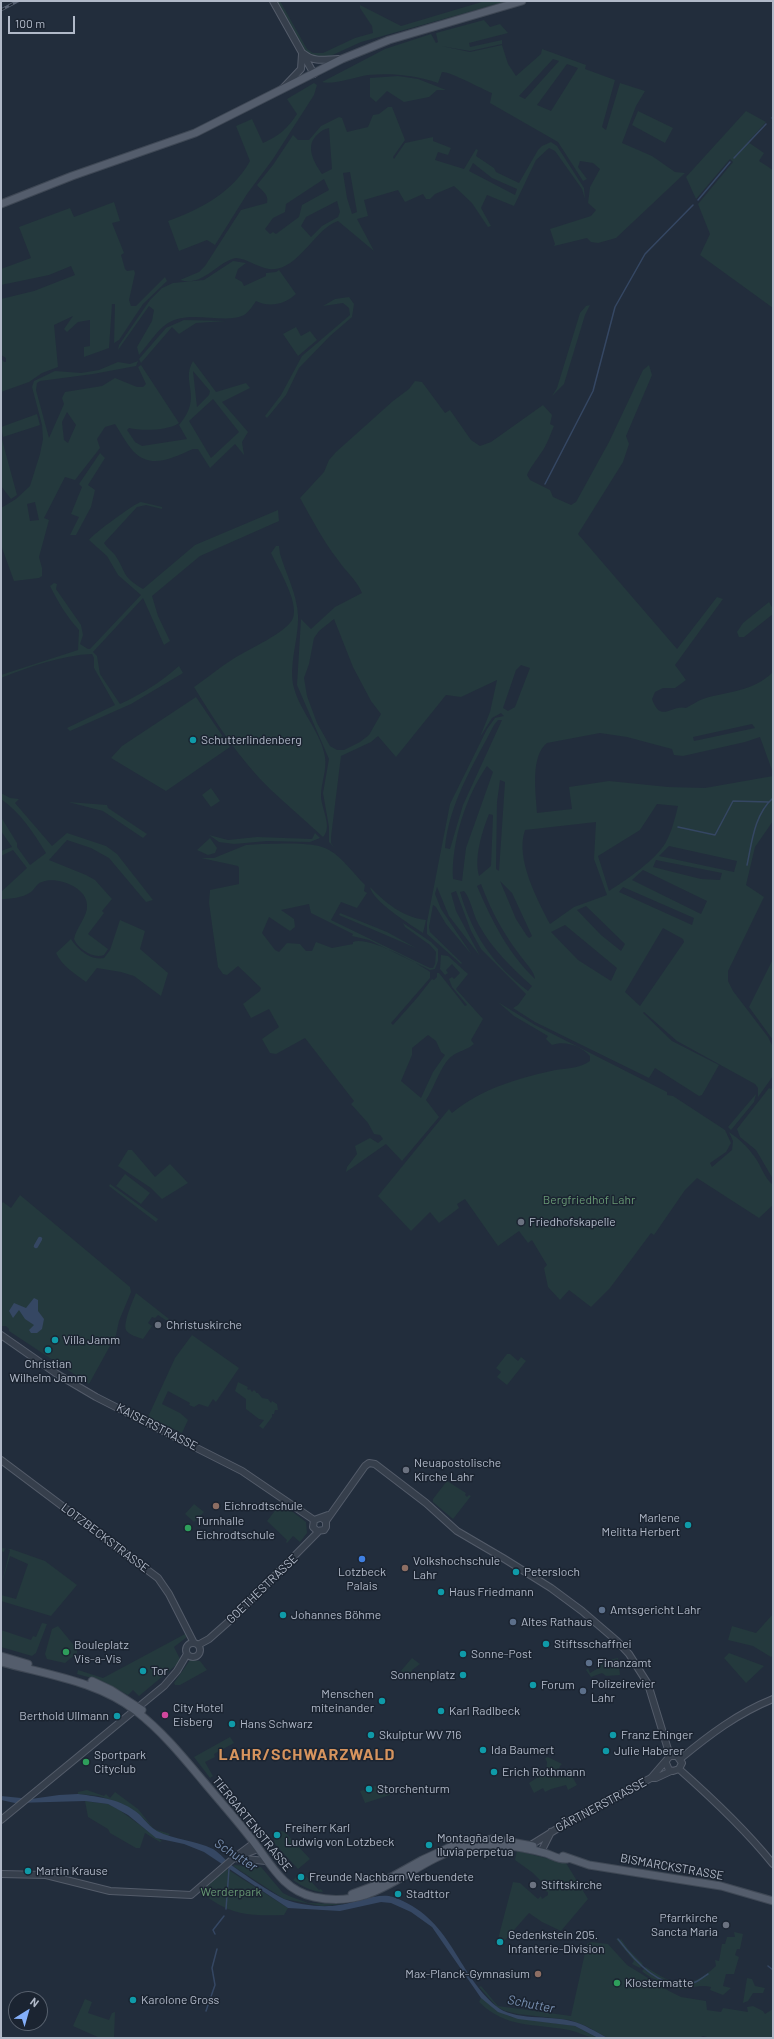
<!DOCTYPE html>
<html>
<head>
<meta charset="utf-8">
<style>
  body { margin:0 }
  #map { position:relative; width:774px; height:2039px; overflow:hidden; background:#222d3c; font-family:Barlow,sans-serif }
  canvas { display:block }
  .frame { position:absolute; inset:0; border:2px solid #b1b9c8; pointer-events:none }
  .north { position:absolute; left:8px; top:1991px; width:40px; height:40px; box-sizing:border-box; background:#1b2431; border:1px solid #57606d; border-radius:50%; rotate:37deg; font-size:11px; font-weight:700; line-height:16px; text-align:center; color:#b1b9c8 }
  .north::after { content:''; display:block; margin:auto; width:14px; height:18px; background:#84aff9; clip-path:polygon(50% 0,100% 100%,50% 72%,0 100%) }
  .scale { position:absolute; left:8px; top:16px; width:67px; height:18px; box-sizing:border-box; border:2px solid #b1b9c8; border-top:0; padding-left:5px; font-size:12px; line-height:14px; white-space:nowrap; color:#b1b9c8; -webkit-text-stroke:3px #1b2431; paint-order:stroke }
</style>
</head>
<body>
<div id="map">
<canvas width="774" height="2039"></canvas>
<div class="frame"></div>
<div class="north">N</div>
<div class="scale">100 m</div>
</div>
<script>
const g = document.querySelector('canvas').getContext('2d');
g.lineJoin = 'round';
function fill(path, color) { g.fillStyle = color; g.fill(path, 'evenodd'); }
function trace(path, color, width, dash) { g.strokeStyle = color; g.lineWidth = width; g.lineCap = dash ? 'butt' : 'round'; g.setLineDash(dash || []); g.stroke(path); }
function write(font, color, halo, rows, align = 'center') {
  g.font = font + ' Barlow,sans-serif'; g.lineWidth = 3; g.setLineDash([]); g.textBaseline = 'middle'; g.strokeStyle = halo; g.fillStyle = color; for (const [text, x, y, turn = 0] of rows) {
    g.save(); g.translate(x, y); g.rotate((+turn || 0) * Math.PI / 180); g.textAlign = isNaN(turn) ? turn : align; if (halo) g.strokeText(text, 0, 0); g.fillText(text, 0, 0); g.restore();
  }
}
const green = new Path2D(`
  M276,1H280L307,49L313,53H323L355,38L373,33L372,26L360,8V5L401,26L485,1H508L361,42L326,58L316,57L304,50Z
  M484,20L490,27L500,24L508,33L469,43L470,47L502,40V44L470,51L441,46L470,52L502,45L508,64L516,76L541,54L542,49L586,65L585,69L615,80L602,127L606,130L620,83L645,91L636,106L622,143L652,156L675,172L685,173L616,238L598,243L591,242L587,238L554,246L555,244L550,229L591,216L596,210L588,203L590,187L600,169L593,163L580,161L578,167L587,179L583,181L558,142L490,103L492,93C482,89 449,71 442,72L438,83C414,75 392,73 368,75C355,77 333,85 322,82L385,49L431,34L436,43L438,42L436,33ZM553,59L559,61L525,99L519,96ZM567,64L578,68L551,111L537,105Z
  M398,76L418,79L446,90H437L429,97L404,102L387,91L376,102L370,97V78Z
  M314,83L317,85L314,95L273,159L247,194L215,245L207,240L179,251L168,221C201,209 233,192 250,161L236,126L252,119L263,143C279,136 288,128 297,114L287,99Z
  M388,107H392L405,140L393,157L394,159L405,143L433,137V141L451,148L448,155L438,152L435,160L464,169L476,149L478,150L476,156L494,168L496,172L519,183L538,150L542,146L551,142L557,146L584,188L585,199L582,189L555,151L549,148L536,160L514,206L487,195L481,208L491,226L488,227L472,203L454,186L435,194L430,199H426L423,194L405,202L398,190L364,200L368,216L357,219L374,251L338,221C315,228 297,273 269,269C257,267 248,259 236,258C216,262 204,287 180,280L199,272L205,266L241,210L267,203C269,194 262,191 257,185L273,165L293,135L298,140H309L321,126L339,117L342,118L347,132L368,127L373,115L379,114ZM329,128L332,169L322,174C314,162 304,146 318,134C321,131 324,129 329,128ZM473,163L492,178L517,189L515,195L469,171ZM350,172L357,212L352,214L347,198L343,173ZM324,179L329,190L302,205L299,217L276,234L273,232L270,234L265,229L273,218L285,212L286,204ZM337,201L340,212L338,217L322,226L311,237L301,226L306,217Z
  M638,111L673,128L665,143L632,125Z
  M746,111L766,122L748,142L764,153L759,161L773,170V308L700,255L710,234L698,204L733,162L730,159L696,199L686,177Z
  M114,202L120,221L112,223L124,253L121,255L125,269L127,271L134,270L135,273L129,300L131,306H136L165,277L167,281L143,304L119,340L114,343L115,304H112L109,348L84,357V347L90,346V320L78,322L67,332L64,329L73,316L54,325L58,367L42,373L29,382L1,392V358L4,362H6V358L1,355V299L34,291L75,275L71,266L49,275L1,285V269L31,258L19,227L70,208L74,217Z
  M233,261L246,263L238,269L235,278L242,282L244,286L266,276V273L276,272L279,270L296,294C285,304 270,308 256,301C253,305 249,312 244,315C224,325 191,309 168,323C157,330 148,345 139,355L137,347L152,321L154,310L149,306L118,350L119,345L150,300L162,288L173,283L204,280Z
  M349,297L354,304L352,317L330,336L299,368L286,395L267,418L265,416L281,395L302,356L350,315L349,308L343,303L323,306L335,299Z
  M590,305L585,315L564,384L552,396L557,388L580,313L586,306Z
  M184,320L226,321L196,323L179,334L172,327L141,363L139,359L166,328Z
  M296,327L301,336L310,331L317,340L298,356L283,334Z
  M138,361L136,366L93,374L40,381L37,383L36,390L49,438L64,404L62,398L65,392L102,386L115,378L137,387H143L146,384L138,367L141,365L179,423C168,431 141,431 129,428L127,430L135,442L142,446L187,439L179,425C204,396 180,383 193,361L216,392L246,383L250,388L222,402L248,432L242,442L244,455L235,444L210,468L198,449H193C172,458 151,470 133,451C126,443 121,433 115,424L105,427L97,439L100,448L75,480L65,477L44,518L49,520L39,557L42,568V576L39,578L14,581L1,545V508L16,499L30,486L40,454L43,439L42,425L32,387L34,381L55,371L81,373L99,370L118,362L130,364ZM193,371L210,391L209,395L197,407ZM213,399L239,432L211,458L189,421ZM67,412L76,425L68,443L64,440L62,422ZM35,502L39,520L30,521L27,504Z
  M649,365L652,375L626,436L629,444L623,462L578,534L677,649L717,597L723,599L675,665L686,680L675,688H663L655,692L652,699C661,724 671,704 686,708C692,705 697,701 703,699C728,691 753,692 773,672V773L760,737L745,742L683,756L674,755L672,749L627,737L600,733L547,743C530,756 536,794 537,813L572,809L569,787L609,781L668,787L705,788L773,776V821L755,847L746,885L764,897L728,971V981L733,991L768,1037L773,1047V1076L758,1097V1088L755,1084L677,1041L644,1012L643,1013L672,1041L719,1065L702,1095L699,1096L655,1068L649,1078L535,1022L513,1008L518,1005L526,994L481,949L471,931L456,891L451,893L456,911L480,956L449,916L437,887L435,894L441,909L472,955L446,924L436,907L433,905L429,927L430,932L462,963L461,964L427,934V922L450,804L487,729L495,718L504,716L501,713L492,718L480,737L490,712L497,680L461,697L446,695L396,757L378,736L371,742L341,756L331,837V843L335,848L329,842V827L323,793L329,759L297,685L301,619L311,629L335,607L362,593C357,580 345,571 338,560C323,541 312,519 300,498L324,472L329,460L336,452L393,401L409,389L415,381L422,382L445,413L450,410L471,440L480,446L491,442L543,405L552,415L550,424L554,426C550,435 547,445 541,453C536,461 531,466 527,475L530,480L550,490L553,497L571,505L576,502L609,442L643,370ZM334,619L353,667L371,701L381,714L369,735L360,742L344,750H337L330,746L317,723L307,696L304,678L309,664L314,638L319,631ZM521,665L530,668L515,707L508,711L503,708L516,670ZM498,720H502L463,805L450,849L445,848C449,803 474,764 494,725ZM752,724L755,728L694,741L693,737ZM487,766L493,772L466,848L462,881L453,879C451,843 466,796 487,766ZM500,780L505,782L499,871L496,869L497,802ZM657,804L678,806C675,818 672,831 666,842C656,860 626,880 609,891L598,856L640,830ZM489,814L493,815L491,866L479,876C474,857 482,832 489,814ZM596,822L594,859L607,895L574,907L550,924C537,899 515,858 525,830ZM669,846L737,861L734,872L659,856ZM656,860L722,873L720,880L701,879L653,867ZM643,870L707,901L701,914L632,880ZM500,881L512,893L532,936L529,938L527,936L516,919ZM481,884C491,911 504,935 522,958C527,965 534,971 535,979C508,953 492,921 477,886ZM623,887L694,918L692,925L619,892ZM464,891C471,899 473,915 479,925C492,949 512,968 532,986L528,991C492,963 473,936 460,892ZM586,906L625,944L621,951L601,935L577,910ZM565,925L617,968L611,981L578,960L551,932ZM663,928L683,939L684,942L640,1006L625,992Z
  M37,414L40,425L3,437L1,427Z
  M1,436L17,495L11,499L1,486Z
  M100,453L105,458L88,485L95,490L91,507L76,535H70L79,517L71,514L82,487L79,484Z
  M141,502L162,507V509L146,505L137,507L104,543C107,548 112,551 115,555C127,573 121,576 143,589L195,545L278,510L279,521L200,556L152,596L158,616L170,641L164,645L143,598L93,652L97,656L100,674L120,704C142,694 161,682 179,666L183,673L131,704L70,731L67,728L115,705L94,668V658L92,654C62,655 29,667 1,678V675L78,650L79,630C67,617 58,602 50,586L54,583L57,584L56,589L81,625L83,635L80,644L88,649H90L141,595L118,575L107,556L89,540C93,534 135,503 141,502Z
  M276,546H279L280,554C286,574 297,594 298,615C299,639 288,665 294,688C300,711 322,734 325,757C327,770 321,783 321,796C321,808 333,827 323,837C306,821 288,806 271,790C240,760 216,723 194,687C207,678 220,667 233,659C247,650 288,632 293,618C299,602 278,568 271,553Z
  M769,602L773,609V614L744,637H739L737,632L743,623Z
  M196,697L230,747L166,791L111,758L122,746Z
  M211,788L220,801L211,807L202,795Z
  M1,793L10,798L19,799L15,803L52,846L67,833L106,846L117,854L153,900L146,902L109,858L91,848L67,840L49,860L86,875L95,880L112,899L102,911L104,913L88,934L108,949L104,955C93,959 78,949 74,939C76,928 88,916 87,905C87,887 56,876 42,882C37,883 35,889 31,892C22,898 11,899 1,899V892L27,868L13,850L1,856V851L12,847L1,831V817L17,843V847L30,865L46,853C33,832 21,813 1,799Z
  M68,802L107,805L108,808L147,834L143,838L103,811Z
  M315,833L320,838L310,842L267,841L234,844L219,842L209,835L228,840L257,837L312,839Z
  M210,838L217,848L215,853L208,855L197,850Z
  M262,844C279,844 315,841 329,850C343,858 354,874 365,885L364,891L367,893L357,908L341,902L331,920L430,968H433L435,964L436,952L430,945L405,927L403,923L431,942L438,949V961L435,969L430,970L369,940L352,936L353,934L311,913L309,904L281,910L294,919L295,927L290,931L269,917L262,933L275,950L279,952L287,943L300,944L306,951H312L316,942L332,948L353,944V942C368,936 416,962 430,972V978L391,1023L393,1025L417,998L432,979L434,980L437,977V973H439L465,1006L467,1005L452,987L449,979L452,977L454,979L460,973L452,964L446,970L448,973L445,975L440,969L441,955L448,956L468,974L456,989L483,1019L471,1040L474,1044C467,1050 459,1051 452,1056C441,1064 434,1089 426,1100L439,1117L402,1161L386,1144L346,1172L347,1167L357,1154L355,1146L370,1138L378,1143L383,1139L380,1135L374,1134L368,1123L351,1104L354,1101L305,1038L276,1054L270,1053L262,1039L279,1027L269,1009L251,1018L243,1004L260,991L261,988L238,966L227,975L223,974L218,967L209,903L210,890L239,884V868L238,866L201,858H214L246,845ZM428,1035L436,1041L441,1052L445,1055L433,1072L421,1098L401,1081L412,1055V1048Z
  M370,887C386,903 402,917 426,920L423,933C410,924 373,902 370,887Z
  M340,913L387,932L416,948L339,915Z
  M120,920L145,931L140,949L168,973L161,996L134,976L121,972L97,968L86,982C74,973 62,966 56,953L71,939C77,949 91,961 104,958L110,950Z
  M773,959V1040L749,1007Z
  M498,1002L535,1025L667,1092V1095L673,1096L725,1130L731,1143L726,1152L710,1163L712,1167L732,1150L733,1141L729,1132C739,1139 747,1146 754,1156C761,1165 764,1178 773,1185V1205L759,1218L697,1178L685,1190L654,1235L651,1233L610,1288L591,1307L569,1290L560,1300L548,1287L544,1268L547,1265L532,1240L528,1243L519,1231L498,1246L465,1199L457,1204L459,1208L439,1223L430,1212L411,1231L378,1196L449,1109L452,1113C481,1089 516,1079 551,1071C563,1068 580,1069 590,1061V1056C581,1046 565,1040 552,1045L546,1039L548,1036L514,1016Z
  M773,1086V1179L756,1150L740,1137L737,1129L769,1088L771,1089Z
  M756,1094L754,1102L731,1130L728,1127Z
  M128,1150H132L155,1177L170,1164L188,1183L162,1199L151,1188L118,1166Z
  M125,1174L150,1193L141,1204L116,1186Z
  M110,1184L158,1219L156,1222L109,1186Z
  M20,1195L130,1287L131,1292L119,1321L116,1335L89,1384L9,1331V1329L6,1326H1V1204L3,1202L11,1208Z
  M136,1293L169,1319L167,1321L158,1315L155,1318L152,1317L148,1323L152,1326L143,1339C137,1337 129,1335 126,1330C123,1323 133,1300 136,1293Z
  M192,1335L239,1368L216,1402L213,1399L208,1407L199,1404L194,1407L189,1405L190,1403L168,1391L162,1404L180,1413L188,1420L182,1433L148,1417L175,1358Z
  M507,1354H510L518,1361L521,1357L526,1361L507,1385L497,1377L501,1372L496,1368Z
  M238,1382L248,1387L247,1389L249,1390L250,1389L252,1392L254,1390L256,1392V1393H258L262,1398L268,1399L271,1403L272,1401L277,1404L278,1410H275L274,1414H272V1417L263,1429L259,1426L264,1420L259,1419L246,1409V1399L235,1391Z
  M447,1481L466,1493L465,1495L467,1497L469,1495L471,1496L453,1519L433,1502V1499Z
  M281,1503L306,1522L307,1533L300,1542L293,1536L287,1543L286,1542L287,1540L267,1521Z
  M194,1504L204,1512L194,1522L185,1514Z
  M1,1548L11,1549L45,1561L77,1585L51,1616L1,1601V1595L16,1599L28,1564L10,1556L1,1586L10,1550L5,1548L4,1552L1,1551Z
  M773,1614V1655L771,1657L753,1646L728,1640L732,1626L756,1633Z
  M42,1623L47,1624L36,1653L32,1656L1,1647V1630L31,1640L33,1636L36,1637Z
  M58,1626L77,1649V1653L65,1663L47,1659L45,1654L52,1629Z
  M185,1634L187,1637L174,1647L181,1661L139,1696L133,1690L128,1695L102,1681L77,1674L78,1670L103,1678Z
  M729,1653L764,1666L746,1683L724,1658Z
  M412,1658L420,1664L412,1670V1676L409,1681L401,1675L400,1672Z
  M618,1658L620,1675L606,1676L602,1673L591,1677L586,1670L588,1668L590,1673L600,1667L599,1662Z
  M190,1660L200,1661L207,1670L180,1685H175L174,1683Z
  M230,1737L234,1743L214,1754L215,1757L205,1762L213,1776L210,1778L194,1757Z
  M548,1757L562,1764L560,1766L559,1770H564L569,1776H572L577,1785L568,1790L566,1785L551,1789L545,1792L543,1788L534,1793L529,1783L546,1772L547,1762L545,1758Z
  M378,1785L380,1791L388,1789L390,1795L365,1803L360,1791L367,1789L370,1791L372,1787Z
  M87,1790L104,1796L106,1794L110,1798L115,1792L138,1809L154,1829L170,1834L167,1837L154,1829L139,1814L122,1804L99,1796L78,1794V1792Z
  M85,1801L108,1804L118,1809L162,1841L160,1842L145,1833L140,1848H136L110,1833L108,1829L88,1817Z
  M281,1831L285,1832L310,1859L298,1869L274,1843L275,1836Z
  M517,1851L566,1863L588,1899L561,1931L542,1922L529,1913L499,1947L495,1944L498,1939L513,1882L520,1883L538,1899L541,1896L542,1899L548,1895V1892L545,1891L548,1888L533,1873L515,1860Z
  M234,1865L261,1867L283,1893L289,1896L308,1903L344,1904L322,1906L284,1899L233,1866Z
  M227,1869L288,1908L284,1915C258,1916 235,1916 213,1901C208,1898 204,1895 204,1889Z
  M298,1875L301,1879L305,1875L319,1890L321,1889L323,1892C312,1892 302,1886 293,1880Z
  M734,1932L743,1934L740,1949H737L735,1955L739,1957L734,1974H726L723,1986L731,1988L723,1995L710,1990L711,1987C700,1984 693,1988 682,1989C673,1990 648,1977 642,1971L646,1967C675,1986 688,1991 716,1966L715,1960L719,1961L722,1944H725L727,1937H735Z
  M618,1938L620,1940L621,1939L628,1949L643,1964L640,1968L632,1964L634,1961L616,1939Z
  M591,1942L608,1944L627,1965L669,1991L681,1997L706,2001L707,2010L721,2012L723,2008L748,2012L747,2007L753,2006L763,2011L765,2014L773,2009V2038H711L703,2036L699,2038H608L586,2026L570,2020L518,2014L505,2011L497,2007L479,1987L481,1986L498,2006L571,2016L587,1944Z
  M747,1978L752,1979L755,1986L765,1988L763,1993H753L748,2001L743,2003Z
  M481,1998L511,2017L575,2026L598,2038C588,2038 579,2032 569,2030C533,2023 507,2029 479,2002Z
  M85,1999L92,2002L88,2013L109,2020L112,2013L115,2012L114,2038H100L73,2026Z`);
const water = new Path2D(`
  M34,1298L38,1300V1311L44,1319L42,1329L37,1333H31L29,1330L34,1325L25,1319L19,1310L13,1318L9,1311L14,1303L26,1308Z
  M78,1794C100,1797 121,1799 139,1814C145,1820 150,1827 157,1831C174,1840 195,1840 213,1849C221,1854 227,1862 234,1867C248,1877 268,1891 284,1899C299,1905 323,1908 339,1905C354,1903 379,1892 393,1897C452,1918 455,1971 496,2006C513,2021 550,2015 571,2021C584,2024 596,2032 608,2038H598L575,2026L518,2019L498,2012L481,1998L432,1927L411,1912L391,1903L381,1902L340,1911L288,1908L204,1852L184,1844L156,1838L128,1815L108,1804L85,1801L15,1803L1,1800V1796L31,1799L59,1795Z`);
const stream = new Path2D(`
  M772,118L773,117
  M734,158L766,124
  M698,200L730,162
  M545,484L593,391L615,307L645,254L693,205
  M678,827L715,835L733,801L769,802
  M747,865C752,842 754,815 773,798
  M226,1909L229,1869
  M215,1934L213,1930L224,1916
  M618,1939C634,1960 662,1993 693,1983C698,1982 703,1977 708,1974
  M768,1966L773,1970
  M206,2011L215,1985L212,1968L217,1949`);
const canal = new Path2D(`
  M36,1246L40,1239`);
const tertiary = new Path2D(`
  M273,1L314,74
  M304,54C316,64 328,58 342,59
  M282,89L301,69L302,54
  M1,1335L57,1374L96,1397L242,1471L314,1520
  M1,1460L158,1578L169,1594L194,1643
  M322,1518L326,1521V1527L324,1530L317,1531L313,1527L314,1520L328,1515
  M326,1521L365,1466L369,1463L375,1464L426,1503L457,1531L503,1558L551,1588L582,1611L617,1641L629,1654L648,1684L670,1756
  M186 1650a7 7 0 1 1 14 0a7 7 0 1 1-14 0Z
  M198,1645L209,1639L235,1616L319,1531
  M680,1759C709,1735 738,1713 773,1699
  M679,1769C713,1799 745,1829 773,1864
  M651,1778H656L671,1771
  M1,1820L164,1686L177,1671L187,1654
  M531,1845L568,1822L651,1778L670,1756H677L682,1763L679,1769L673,1771L669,1770L666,1763
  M541,1852L551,1832
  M239,1856L258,1849
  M234,1858L266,1861
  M1,1874L46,1875L110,1891L191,1895L234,1858L254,1843`);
const primary = new Path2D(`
  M1,204L72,176L195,133L342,59L389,40L522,1
  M1,1656L28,1664
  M1,1662C48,1675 97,1681 136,1711C163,1732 183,1757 204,1782C219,1800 235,1818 249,1836C269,1860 281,1890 314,1897C377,1911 408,1863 461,1848C489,1841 518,1846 545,1853C552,1855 559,1860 567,1859
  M92,1681L111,1690L142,1710
  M563,1856L589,1865L721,1886L773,1901
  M352,1894L379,1884L422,1860L459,1843L493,1839L533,1846`);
const rail = new Path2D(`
  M1,10L18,1`);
const markers = [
  [193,740,4,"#0f9aa8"],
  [521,1222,4,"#6b7280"],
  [158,1325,4,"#6b7280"],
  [55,1340,4,"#0f9aa8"],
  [48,1350,4,"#0f9aa8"],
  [406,1470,4,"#6b7280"],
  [216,1506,4,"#8d6e63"],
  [688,1525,4,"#0f9aa8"],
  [188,1528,4,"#2e9e5b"],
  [362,1559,4,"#3f7fe0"],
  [405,1568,4,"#8d6e63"],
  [516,1572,4,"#0f9aa8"],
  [441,1592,4,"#0f9aa8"],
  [602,1610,4,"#5c6f8a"],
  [283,1615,4,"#0f9aa8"],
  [513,1622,4,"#5c6f8a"],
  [546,1644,4,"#0f9aa8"],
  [66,1652,4,"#2e9e5b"],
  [463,1654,4,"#0f9aa8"],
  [589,1663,4,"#5c6f8a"],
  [143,1671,4,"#0f9aa8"],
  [463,1675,4,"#0f9aa8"],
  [533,1685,4,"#0f9aa8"],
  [583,1691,4,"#5c6f8a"],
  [382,1701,4,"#0f9aa8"],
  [441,1711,4,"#0f9aa8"],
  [165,1715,4,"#d1479c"],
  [117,1716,4,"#0f9aa8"],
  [232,1724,4,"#0f9aa8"],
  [371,1735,4,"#0f9aa8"],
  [613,1735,4,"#0f9aa8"],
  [483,1750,4,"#0f9aa8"],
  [606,1751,4,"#0f9aa8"],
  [86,1762,4,"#2e9e5b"],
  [494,1772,4,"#0f9aa8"],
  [369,1789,4,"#0f9aa8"],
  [277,1835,4,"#0f9aa8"],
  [429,1845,4,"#0f9aa8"],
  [28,1871,4,"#0f9aa8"],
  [301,1877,4,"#0f9aa8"],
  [533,1885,4,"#6b7280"],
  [398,1894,4,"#0f9aa8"],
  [726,1925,4,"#6b7280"],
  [500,1942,4,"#0f9aa8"],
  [538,1974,4,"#8d6e63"],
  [617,1983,4,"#2e9e5b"],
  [133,2000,4,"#0f9aa8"]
];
const poiNames = [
  ["Schutterlindenberg",201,740],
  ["Friedhofskapelle",529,1222],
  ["Christuskirche",166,1325],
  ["Villa Jamm",63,1340],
  ["Christian",48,1364,"center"],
  ["Wilhelm Jamm",48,1378,"center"],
  ["Neuapostolische",414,1463],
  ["Kirche Lahr",414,1477],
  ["Eichrodtschule",224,1506],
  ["Marlene",680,1518,"right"],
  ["Melitta Herbert",680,1532,"right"],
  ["Turnhalle",196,1521],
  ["Eichrodtschule",196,1535],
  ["Volkshochschule",413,1561],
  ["Lahr",413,1575],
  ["Lotzbeck",362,1572,"center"],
  ["Palais",362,1586,"center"],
  ["Petersloch",524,1572],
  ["Haus Friedmann",449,1592],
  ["Amtsgericht Lahr",610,1610],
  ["Johannes Böhme",291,1615],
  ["Altes Rathaus",521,1622],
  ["Stiftsschaffnei",554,1644],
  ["Bouleplatz",74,1645],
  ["Vis-a-Vis",74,1659],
  ["Sonne-Post",471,1654],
  ["Finanzamt",597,1663],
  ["Tor",151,1671],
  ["Sonnenplatz",455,1675,"right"],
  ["Polizeirevier",591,1684],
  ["Lahr",591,1698],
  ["Forum",541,1685],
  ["Menschen",374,1694,"right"],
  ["miteinander",374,1708,"right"],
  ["City Hotel",173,1708],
  ["Eisberg",173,1722],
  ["Karl Radlbeck",449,1711],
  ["Berthold Ullmann",109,1716,"right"],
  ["Hans Schwarz",240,1724],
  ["Skulptur WV 716",379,1735],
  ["Franz Ehinger",621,1735],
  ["Ida Baumert",491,1750],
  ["Julie Haberer",614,1751],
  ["Sportpark",94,1755],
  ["Cityclub",94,1769],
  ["Erich Rothmann",502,1772],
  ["Storchenturm",377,1789],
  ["Freiherr Karl",285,1828],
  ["Ludwig von Lotzbeck",285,1842],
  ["Montagña de la",437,1838],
  ["lluvia perpetua",437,1852],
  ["Martin Krause",36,1871],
  ["Freunde Nachbarn Verbuendete",309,1877],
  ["Stiftskirche",541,1885],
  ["Stadttor",406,1894],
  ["Pfarrkirche",718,1918,"right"],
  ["Sancta Maria",718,1932,"right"],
  ["Gedenkstein 205.",508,1935],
  ["Infanterie-Division",508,1949],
  ["Max-Planck-Gymnasium",530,1974,"right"],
  ["Klostermatte",625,1983],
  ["Karolone Gross",141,2000]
];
const parkNames = [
  ["Bergfriedhof Lahr",589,1200],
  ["Werderpark",231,1892]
];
const streetNames = [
  ["KAISERSTRASSE",157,1427,27],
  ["LOTZBECKSTRASSE",105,1538,37],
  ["GOETHESTRASSE",262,1589,-44],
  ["GÄRTNERSTRASSE",601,1805,-28],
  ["TIERGARTENSTRASSE",252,1824,51],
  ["BISMARCKSTRASSE",672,1867,10]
];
const waterNames = [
  ["Schutter",236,1855,33],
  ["Schutter",531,2004,11]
];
const districtNames = [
  ["LAHR/SCHWARZWALD",307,1755]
];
fill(green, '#24393d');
fill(water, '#354763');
trace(stream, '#354763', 1.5);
trace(canal, '#354763', 4.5);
trace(tertiary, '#545c6a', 8);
trace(primary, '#3f4855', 9);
trace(tertiary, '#363f4c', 6);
trace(primary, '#545d6c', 7);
trace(rail, '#586273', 3);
trace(rail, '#1b2431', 1.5, [4.5]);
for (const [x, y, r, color] of markers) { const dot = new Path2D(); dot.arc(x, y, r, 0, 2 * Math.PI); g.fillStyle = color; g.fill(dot); trace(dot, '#1b2431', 1.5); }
write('12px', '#b1b9c8', '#1b2431', poiNames, 'left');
write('12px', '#689974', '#1b2431', parkNames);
write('12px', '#b1b9c8', '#1b2431', streetNames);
write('italic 13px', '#788fb0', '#1b2431', waterNames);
g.letterSpacing = '1px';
write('bold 16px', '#d6945e', '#1b2431', districtNames);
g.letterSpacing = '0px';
</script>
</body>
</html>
